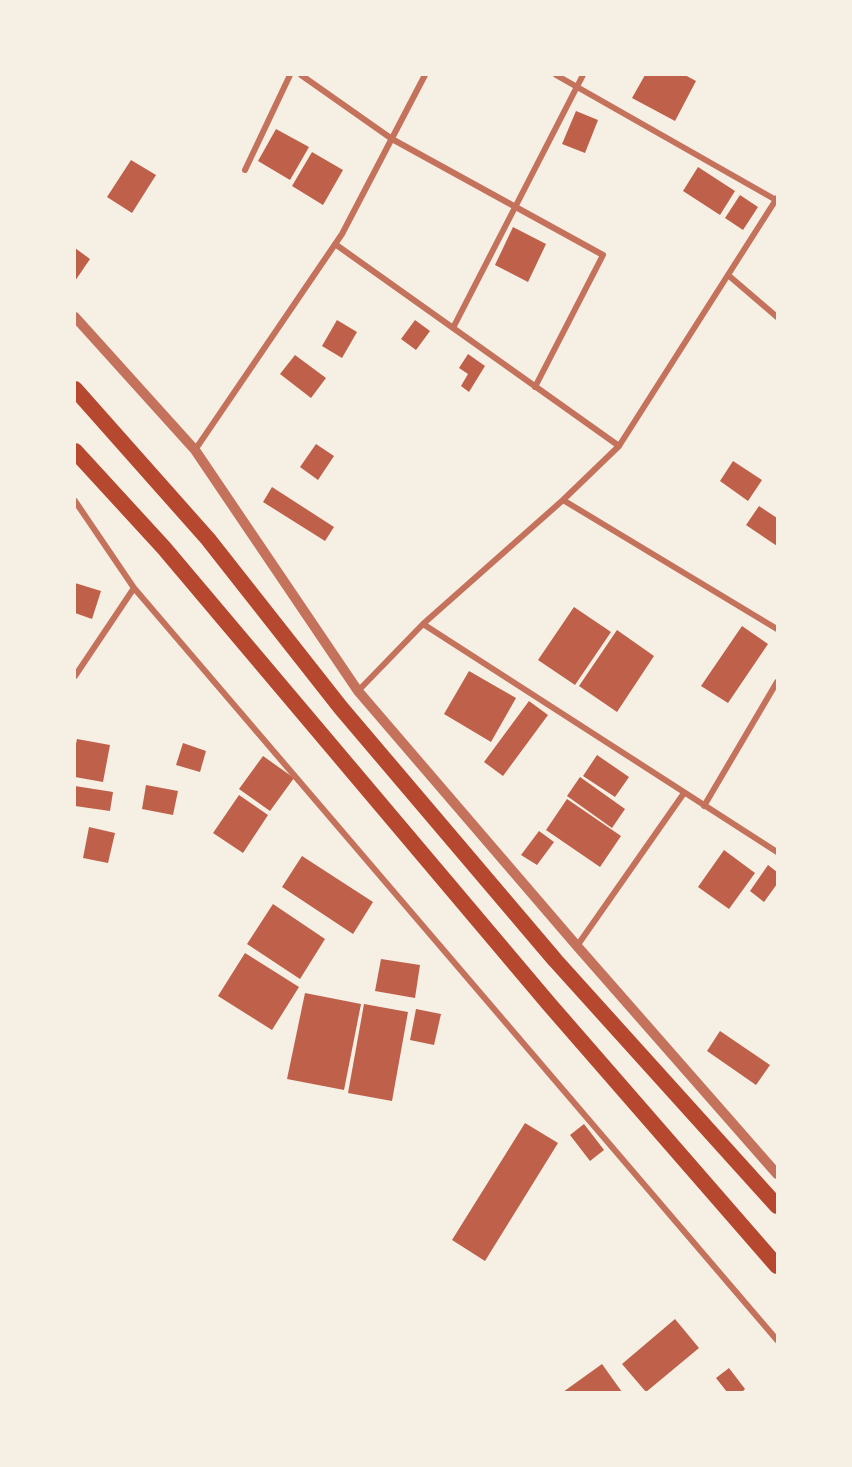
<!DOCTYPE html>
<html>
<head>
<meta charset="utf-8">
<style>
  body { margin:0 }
  #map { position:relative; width:852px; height:1467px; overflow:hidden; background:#f6efe4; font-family:"Roboto Condensed",sans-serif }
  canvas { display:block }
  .frame { position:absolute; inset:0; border:76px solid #f6efe4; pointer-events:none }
</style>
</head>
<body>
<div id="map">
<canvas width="852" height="1467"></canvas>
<div class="frame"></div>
</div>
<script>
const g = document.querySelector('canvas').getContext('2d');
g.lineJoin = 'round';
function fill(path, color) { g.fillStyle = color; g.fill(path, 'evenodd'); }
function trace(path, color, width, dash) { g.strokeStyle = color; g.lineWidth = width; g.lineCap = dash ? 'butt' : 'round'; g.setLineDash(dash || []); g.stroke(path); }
const building = new Path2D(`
  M645,75H685L696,81L675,121L632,98Z
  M576,111L598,120L585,153L562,144Z
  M276,129L309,147L290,180L258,161Z
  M312,152L343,170L323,205L292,186Z
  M131,160L156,175L132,213L107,197Z
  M698,167L735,191L720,215L683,191Z
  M740,195L758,207L743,230L725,218Z
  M513,227L546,244L528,282L495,265Z
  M75,248L90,259L75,281Z
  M337,320L357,332L342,358L322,346Z
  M415,320L430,331L416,350L401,339Z
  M468,354L485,366L469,392L461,386L468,374L459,368Z
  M295,355L326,378L311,398L280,374Z
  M316,444L334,456L318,480L300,467Z
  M733,461L762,480L748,501L720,481Z
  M272,487L334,527L325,541L263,502Z
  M759,506L777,518V546L746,525Z
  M75,583L101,591L92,619L75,613Z
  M574,607L611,632L575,685L538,660Z
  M742,626L768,644L728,703L701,686Z
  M617,630L654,656L617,712L579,686Z
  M469,671L516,698L491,742L444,714Z
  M529,701L548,715L503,776L484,762Z
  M77,739L110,745L103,782L75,777V748Z
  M183,743L206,751L200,772L176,765Z
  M597,755L629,777L615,797L583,776Z
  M263,756L294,778L270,811L239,789Z
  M580,777L625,809L612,828L567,796Z
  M146,785L178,791L173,815L142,809Z
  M75,786L113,792L110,811L75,806Z
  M239,795L268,815L243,853L213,833Z
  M567,799L621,836L600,867L546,830Z
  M89,827L115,833L108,863L83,858Z
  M539,831L554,842L537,865L521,855Z
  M724,850L755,873L729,909L698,887Z
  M302,856L373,902L353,934L282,887Z
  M768,865L777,872V884L764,902L750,891Z
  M273,904L325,939L300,979L247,944Z
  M245,953L299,987L272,1030L218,996Z
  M381,959L420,965L415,998L375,991Z
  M305,993L361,1004L344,1090L287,1079Z
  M364,1004L408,1012L392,1101L348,1093Z
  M416,1009L441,1014L434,1045L410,1040Z
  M720,1031L770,1065L756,1085L707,1051Z
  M525,1123L558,1143L485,1261L452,1240Z
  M584,1124L604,1150L590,1161L570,1135Z
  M675,1319L699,1348L646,1392L622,1364Z
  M602,1364L622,1392H563Z
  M729,1368L745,1389L742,1392H727L716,1378Z`);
const minor = new Path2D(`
  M301,75L392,139L603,255L535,387
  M556,75L776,200
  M245,170L290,75
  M335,244L619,446L777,198
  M728,275L777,317
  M453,328L583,75
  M195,450L342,234L425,75
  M563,500L777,629
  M75,501L134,588L777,1340
  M423,624L777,852
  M75,676L134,588
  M358,691L423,624L563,500L619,446
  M704,806L777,682
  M577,946L684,793`);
const tertiary = new Path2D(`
  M75,317L195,450L358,691L577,946L777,1174`);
const trunk = new Path2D(`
  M75,389L208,539L341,708L555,960L777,1206
  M75,451L164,548L549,1004L777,1266`);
fill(building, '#bf614a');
trace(minor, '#c5725c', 6);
trace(tertiary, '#c5725c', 10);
trace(trunk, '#b5482f', 16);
</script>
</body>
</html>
